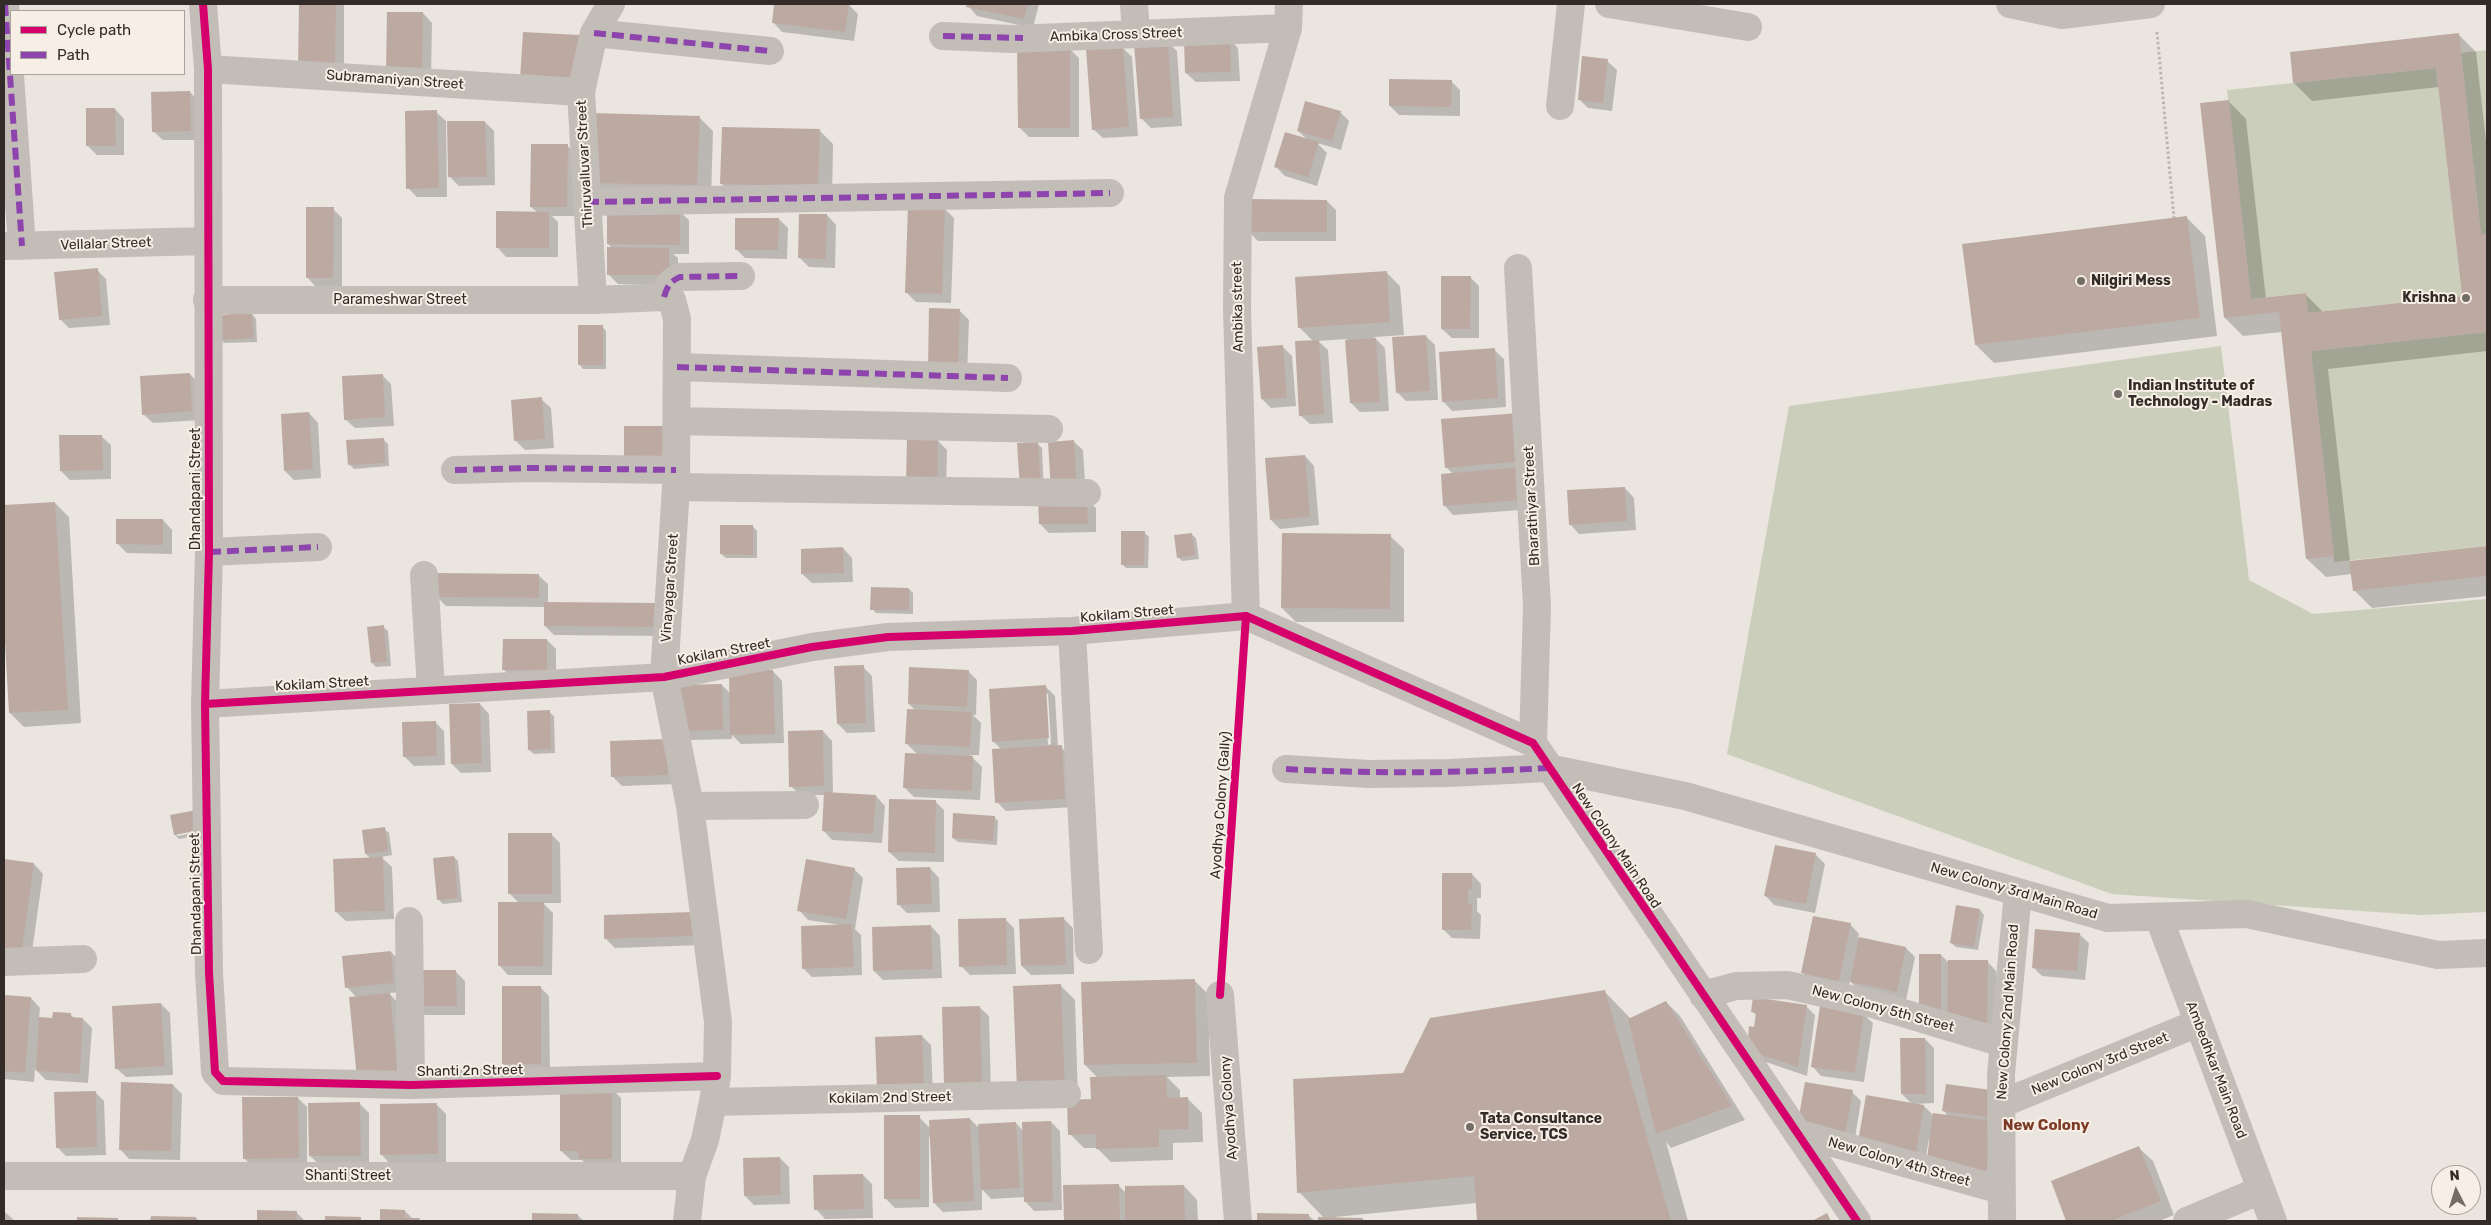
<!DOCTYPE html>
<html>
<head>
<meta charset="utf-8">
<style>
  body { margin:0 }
  #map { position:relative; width:2491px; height:1225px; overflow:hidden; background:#eae5df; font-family:Rubik,sans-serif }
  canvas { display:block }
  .frame { position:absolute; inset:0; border:5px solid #332b27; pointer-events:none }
  .legend { position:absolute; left:10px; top:10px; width:175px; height:65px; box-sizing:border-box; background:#f7efe6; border:1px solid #a9a19a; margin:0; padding:6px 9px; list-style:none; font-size:15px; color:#332b27 }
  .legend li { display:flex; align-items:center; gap:10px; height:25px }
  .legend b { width:25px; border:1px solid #a9a19a }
  .north { position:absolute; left:2431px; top:1165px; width:50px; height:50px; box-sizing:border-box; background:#f7efe6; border:1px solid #a9a19a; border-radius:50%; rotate:355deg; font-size:14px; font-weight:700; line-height:20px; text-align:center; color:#332b27 }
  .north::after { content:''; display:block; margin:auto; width:18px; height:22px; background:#736c67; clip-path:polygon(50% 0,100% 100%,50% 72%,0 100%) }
</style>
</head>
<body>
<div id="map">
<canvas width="2491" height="1225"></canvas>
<div class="frame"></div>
<ul class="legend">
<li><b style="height:6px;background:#d6006c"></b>Cycle path</li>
<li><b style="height:6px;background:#8e44ad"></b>Path</li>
</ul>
<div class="north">N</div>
</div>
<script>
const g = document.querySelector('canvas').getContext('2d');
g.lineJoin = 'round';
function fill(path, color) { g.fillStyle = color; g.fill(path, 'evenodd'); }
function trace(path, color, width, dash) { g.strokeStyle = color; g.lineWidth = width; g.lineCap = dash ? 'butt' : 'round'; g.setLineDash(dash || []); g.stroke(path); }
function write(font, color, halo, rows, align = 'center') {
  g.font = font + ' Rubik,sans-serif'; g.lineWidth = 4; g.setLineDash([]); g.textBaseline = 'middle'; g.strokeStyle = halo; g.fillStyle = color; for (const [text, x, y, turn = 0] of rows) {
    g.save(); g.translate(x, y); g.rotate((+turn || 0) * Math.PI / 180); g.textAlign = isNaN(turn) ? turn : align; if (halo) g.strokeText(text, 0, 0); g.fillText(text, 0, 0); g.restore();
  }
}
const green = new Path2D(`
  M2487,50V234L2481,235L2461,53Z
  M2436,68L2462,296L2308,313L2305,293L2251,299L2227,90Z
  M2487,332V546L2334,562L2311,351Z
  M2221,346L2249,580L2313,614L2487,599V912L2420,915L2112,894L1727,754L1789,406Z`);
const shadow = new Path2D(`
  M300,4H344V79L300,69Z
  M776,4L849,5L858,14L854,41L782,32L773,22Z
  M968,4H1039L1033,28L977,16L968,6Z
  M423,13L432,23L431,81L387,71Z
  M2458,34L2476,52L2487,150V351L2328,369L2350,562L2487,547V596L2372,608L2354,590L2352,574L2326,577L2307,559L2282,332L2243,336L2225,318L2228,101L2246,119L2266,299L2305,294L2323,312L2463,297L2439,87L2312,101L2294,83Z
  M1229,39L1238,48L1240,81L1196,82L1186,73Z
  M1167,42L1177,51L1182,126L1151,128L1142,119Z
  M1069,48L1079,58V137H1029L1020,128Z
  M1123,48L1132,57L1138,136L1103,138L1093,129Z
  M1607,61L1617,70L1612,111L1588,108L1579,99Z
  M1451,81L1460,90V116L1399,115L1390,106Z
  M190,92L199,102V140H163L153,131Z
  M115,109L124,119V155H97L88,146Z
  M436,112L446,121L447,197H417L408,188Z
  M1340,112L1349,121L1341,150L1317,143L1327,153L1317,186L1285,176L1276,167L1308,140L1298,131Z
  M699,117L713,131L711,199L604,196L590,182Z
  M485,122L494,131L495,185L459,186L449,176Z
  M819,130L833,144L832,200L735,197L721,183Z
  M567,145L576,155V216H552L558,222V257H506L497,247L538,213L531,207Z
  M1327,201L1336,210V241H1258L1249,232Z
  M944,208L954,218L951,303L916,302L907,293Z
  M333,209L342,218V287H316L307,277Z
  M679,211L689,220V254H673L678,258V284H618L609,275L613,249L608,244Z
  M827,215L836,225L835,268L809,267L800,258Z
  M2187,218L2205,236L2217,336L1994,363L1976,345Z
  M779,219L788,228L787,259L745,258L736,249Z
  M97,270L106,279L110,325L69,328L60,319Z
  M1386,272L1400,286L1404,335L1374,337L1385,348L1389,411L1360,412L1351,403L1347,339L1318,341L1328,350L1333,423L1310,424L1300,415L1313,341L1299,327Z
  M1470,277L1479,286V338H1452L1442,329Z
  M959,310L969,320L967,377L939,376Z
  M252,314L256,319L257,342L224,343L220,339Z
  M602,326L606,331V369H583L579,364Z
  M1426,336L1435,345L1438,400L1406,401L1397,392Z
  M1283,347L1292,356L1296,406L1271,408L1262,399Z
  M1494,350L1504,359L1506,407L1452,411L1443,401Z
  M190,374L199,384L201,420L153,423L143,414Z
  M382,375L391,384L394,426L355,428L345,419Z
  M541,399L551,408L554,448L525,450L515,440Z
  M309,413L318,423L321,478L294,480L285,471Z
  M1443,420L1531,470L1533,509L1453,515L1444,505L1453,474L1446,467Z
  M101,436L111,445V479L70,480L61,471Z
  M383,439L388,444L389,466L354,469L349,464Z
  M908,440L938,441L947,450L946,494Z
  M1073,441L1083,450L1086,499L1096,508V532L1049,533L1040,524Z
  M1037,443L1042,448L1044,493L1025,494Z
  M1305,456L1314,466L1319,525L1280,529L1271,520Z
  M1625,488L1634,498L1636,530L1579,534L1570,524Z
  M55,503L69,517L81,723L24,727L10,713L4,604V506Z
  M163,520L172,530V554L127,553L117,543Z
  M752,526L757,531V558H726L721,554Z
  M1144,532L1149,537L1148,568H1126L1122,564Z
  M1191,534L1196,538L1199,559L1182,561L1178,557Z
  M1390,536L1404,549V622H1296L1282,608Z
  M843,548L852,558L853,582L812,583L802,574Z
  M538,575L548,584V603L658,604L667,636L554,635L545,626V607L446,606L437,597Z
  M909,589L913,593V614L876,613L872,609Z
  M383,627L388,631L391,666L376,667L372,663Z
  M547,640L556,649V679H513L504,670Z
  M863,667L872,676L875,732L847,733L838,724Z
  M773,671L782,681L784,743L741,744L732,735V739L691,740L682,731L722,685L731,694Z
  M968,671L977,680L976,715H973L981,723L979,755H970L982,767L980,800L914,797L905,788L918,755L907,744L916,711L909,704Z
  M1045,686L1055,696L1058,747H1061L1070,756L1074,807L1006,811L997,802L1002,750L993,741ZM1045,694H1048L1051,744L1048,745Z
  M480,704L489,714L491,772L461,773L452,764Z
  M549,712L554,716L555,753L534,754L529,750Z
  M435,722L444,731L445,765L414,766L405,757Z
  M823,731L832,741L833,794L876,796L885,806L882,843L832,840L823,830L825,795H800L791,786Z
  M675,749L676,784L622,786L613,777Z
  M935,801L944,810V862L899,861L889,852Z
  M172,816L177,836L204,831V834L179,839L175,835Z
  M994,817L998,821L997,845L958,842L953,838Z
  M384,829L389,833L392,855L381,857L392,867L394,919L346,921L336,912L370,858L366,854Z
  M551,834L560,843L561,903H543L553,913L552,975H508L499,965L519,903L510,894Z
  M1816,855L1825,864L1815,913L1774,905L1765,895Z
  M454,857L458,861L462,902L443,904L438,899Z
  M4,860L34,864L43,874L30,966L4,962Z
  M930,868L939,878L940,912L907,913L898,904Z
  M854,869L863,878L855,929L861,935L862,975L812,977L803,968L840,925L808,920L799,910Z
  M1472,874L1481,884V898H1477V911L1481,915L1480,939L1452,938L1443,929Z
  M1980,910L1984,915L1978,950L1956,947L1951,943Z
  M693,913L703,945L615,948L606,939Z
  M1005,919L1014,928L1016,974L970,975L961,966Z
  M1064,919L1073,928L1074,974L1031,975L1022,966Z
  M1850,924L1859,934L1858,938L1906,948L1915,957L1906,1000L1860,991L1850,981L1848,989L1812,982L1803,973Z
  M931,926L940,936L942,978L883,980L874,971Z
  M2079,934L2089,943L2085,980L2042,976L2033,967Z
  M391,952L400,961L403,992L389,993L399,1004L407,1082L357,998L347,987Z
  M1941,955L1949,963L1987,961L1996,971V1032L1929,1024Z
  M456,972L465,981V1015H425L416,1006Z
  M1194,980L1208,994L1210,1076L1167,1077L1180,1090V1099H1188L1202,1113L1203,1142L1173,1143V1160L1111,1162L1097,1148H1084L1070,1134L1069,1102L1032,1104L1061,986L1075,1000L1078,1101H1092L1098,1078L1085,1065Z
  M540,987L549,996L550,1073H513L503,1064Z
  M1605,992L1631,1019L1666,1002L1680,1016L1745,1120L1671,1148L1666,1142L1688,1221H1479L1477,1203L1335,1217V1219H1362L1364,1221H1319V1218H1324L1299,1192L1404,1074Z
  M4,997L31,998L40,1008L39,1018L53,1019L71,1015L75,1019H83L92,1028L88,1083L46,1080L35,1069L34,1082L4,1079Z
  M161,1004L170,1013L173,1075L126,1077L116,1068Z
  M1806,1006L1815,1015L1807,1076L1757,1059L1755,1028L1757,1016L1752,1011Z
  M979,1007L989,1016L991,1093L954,1094Z
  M1863,1014L1873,1023L1864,1082L1821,1076L1812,1066Z
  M922,1036L931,1045L933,1095L887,1097Z
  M1925,1039L1934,1048V1103L1914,1104L1924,1106L1934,1116L1949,1117L1943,1110L1990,1091L1995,1183L1931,1140L1929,1139L1925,1161L1868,1151L1912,1104L1902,1094Z
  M173,1085L182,1094L180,1160L129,1159L120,1149Z
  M612,1089L621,1098V1167H589L582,1160H571L561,1151Z
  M95,1092L104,1101L106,1155L66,1156L57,1147Z
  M1852,1092L1861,1101L1854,1144L1808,1136Z
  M298,1098L307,1107V1167H253L244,1158Z
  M360,1104L369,1113V1165H320L310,1156Z
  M437,1105L446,1114V1163L390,1164L381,1154Z
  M919,1117L930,1128L970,1119L980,1129L1016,1123L1023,1131L1051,1122L1060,1131L1062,1210L1034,1211L1025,1201V1197L991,1199L982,1189V1210L943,1212L934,1203L931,1137H929V1207L895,1208L885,1198Z
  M2139,1148L2153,1161L2174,1215L2159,1221H2068L2052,1182Z
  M780,1158L789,1167L790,1204L754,1205L745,1196Z
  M863,1175L872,1184L873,1218L825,1219L816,1209Z
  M1118,1185L1126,1193L1184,1186L1197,1200L1198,1221H1065L1064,1186Z
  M382,1211H405L413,1219L421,1221H381Z
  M258,1212H296L305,1221H258Z
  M4,1213H6L15,1221H4Z
  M534,1214L577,1215L584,1221H533Z
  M1258,1214L1308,1215L1315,1221H1258Z
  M152,1217L196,1218L199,1221H152Z`);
const building = new Path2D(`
  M299,4H336L335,70L298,69Z
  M774,4H849L845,32L772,23Z
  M967,4H1028L1024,19L966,7Z
  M387,12H423L422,72H386Z
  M523,32L580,35L577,83L520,79Z
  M2459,33L2481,235L2487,234V332L2311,351L2334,556L2306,559L2279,312L2224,318L2200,103L2229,100L2251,299L2306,293L2308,313L2462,296L2436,68L2293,83L2290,52Z
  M1230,38L1231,72L1185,73L1184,39Z
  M1168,41L1173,117L1140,119L1134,44Z
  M1070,47V128H1018L1017,48Z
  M1123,47L1129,127L1092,130L1086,49Z
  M1582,56L1608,59L1603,103L1578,100Z
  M1389,79L1452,80L1451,107L1389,106Z
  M190,91L191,131L152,132L151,92Z
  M1305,101L1341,111L1332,141L1297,131Z
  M86,108H115L116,146H86Z
  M437,110L439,188L406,189L405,111Z
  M591,113L700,116L697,185L589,183Z
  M447,121H485L487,177H448Z
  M722,127L820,129L818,187L720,184Z
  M1285,132L1319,142L1308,177L1274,167Z
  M531,144H568L567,207H530Z
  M1248,199L1327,200V232H1248Z
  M908,206L945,207L942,294L905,293Z
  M306,207H334L333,278H306Z
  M607,209L680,210V245L607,244Z
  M496,211L549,212V248H496Z
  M799,214H827L826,259L798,258Z
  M2187,216L2200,318L1975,345L1962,244Z
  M735,218H779L778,250H735Z
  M607,247L669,248V275H607Z
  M98,268L102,316L59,320L54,272Z
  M1387,271L1390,322L1298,328L1295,277Z
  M1441,276H1471L1470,329H1441Z
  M929,308L960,309L958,368L928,367Z
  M252,313L254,338L218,340L217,315Z
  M578,325H603V365H578Z
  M1426,335L1430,391L1396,393L1392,337Z
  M1376,338L1380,402L1350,403L1345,340Z
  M1319,340L1324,414L1299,416L1295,341Z
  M1283,345L1287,398L1261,399L1257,347Z
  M1495,348L1498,398L1442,402L1439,352Z
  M190,373L192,411L142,415L140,376Z
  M383,374L385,417L344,420L342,376Z
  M542,397L545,439L514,441L511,400Z
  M309,412L313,469L284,471L281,414Z
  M1519,413L1523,461L1445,468L1441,419Z
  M624,426H664L665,467L624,466Z
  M59,435H102L103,470L60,471Z
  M384,438L385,463L348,465L346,440Z
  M907,439L938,440L937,485L906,484Z
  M1074,440L1077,488L1051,490L1048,442Z
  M1038,442L1041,489L1020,490L1017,443Z
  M1305,455L1310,517L1270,520L1265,458Z
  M1521,467L1524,500L1443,506L1441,474Z
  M1625,487L1627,521L1569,525L1567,490Z
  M1087,497L1088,524H1039L1038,498Z
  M55,502L68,710L9,713L4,624V505Z
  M116,519H163V545L116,544Z
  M720,525H753V555L720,554Z
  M1121,531H1145L1144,565H1121Z
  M1192,533L1195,555L1177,558L1174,535Z
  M1282,533L1391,534L1390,609L1281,608Z
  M2487,546V576L2353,591L2349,561Z
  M843,547L844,573L801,574V549Z
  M436,573L539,574V598L436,597Z
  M871,587L909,588V610H870Z
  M544,602L658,603V627L544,626Z
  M384,625L387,662L371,663L367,627Z
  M503,639H547V670H502Z
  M864,665L866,723L837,724L834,666Z
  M909,667L969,670L967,707L908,704Z
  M773,670L775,734L730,735L729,671Z
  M722,684L723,730L681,731L680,685Z
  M1046,685L1049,738L992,742L989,689Z
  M480,703L482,763L451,764L449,704Z
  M907,709L972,712L970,747L905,744Z
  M550,710L551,749L528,750L527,711Z
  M436,721L437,756L403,757L402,722Z
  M823,730L824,786L789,787L788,731Z
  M667,739L668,775L611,777L610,741Z
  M1062,745L1065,799L995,803L992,749Z
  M905,753L973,756L972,791L903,788Z
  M824,792L876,795L873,834L822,831Z
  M889,799L936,800L935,853L888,852Z
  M197,810L201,830L174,835L170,815Z
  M953,813L995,816L993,841L952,838Z
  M385,827L388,851L365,854L362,830Z
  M508,833H552V894H508Z
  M1775,845L1816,853L1806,904L1764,896Z
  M454,856L458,898L437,900L433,858Z
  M383,857L385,911L335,912L333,859Z
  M4,859L34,863L21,957L4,955Z
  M806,859L855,868L846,919L797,911Z
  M930,867L932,904L897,905L896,868Z
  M1442,873H1472V889H1468V904H1472L1471,930H1442Z
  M498,902H544L543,966H498Z
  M1956,905L1980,909L1974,947L1950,943Z
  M693,912L694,936L604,939V915Z
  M1813,916L1851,923L1839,981L1801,973Z
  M1064,917L1066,965L1021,966L1019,919Z
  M1006,918L1007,965L959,967L958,919Z
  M852,924L854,967L802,969L801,926Z
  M931,925L933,969L873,971L872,927Z
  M2035,929L2080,933L2077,971L2032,968Z
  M1859,937L1906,947L1897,992L1850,982Z
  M391,951L394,983L345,988L342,956Z
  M1919,954H1941V1016H1919Z
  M1948,960H1988L1987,1023L1947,1022Z
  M415,970H456L457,1006H415Z
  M1195,979L1197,1063L1084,1065L1081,982Z
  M1061,984L1065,1089L1017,1090L1013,986Z
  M502,986H541V1064H502Z
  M1605,990L1671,1221H1477L1474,1176L1297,1193L1293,1079L1403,1073L1430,1018Z
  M390,993L398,1073L357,1078L349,997Z
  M4,995L31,997L25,1073L4,1071Z
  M1753,997L1807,1005L1798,1067L1747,1050L1749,1026L1754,1027L1756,1013L1751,1012Z
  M1666,1001L1732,1106L1656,1134L1628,1019Z
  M161,1003L165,1066L115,1069L112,1006Z
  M980,1006L982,1084L944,1085L942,1007Z
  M1820,1006L1864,1013L1855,1073L1811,1067Z
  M53,1012L71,1013V1017L83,1018L80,1074L36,1071L39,1017L52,1018Z
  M922,1035L924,1087L877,1089L875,1037Z
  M1900,1038H1925L1926,1094H1901Z
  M1166,1075L1167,1098L1188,1097L1189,1129L1159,1130V1147L1096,1149V1134L1068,1135L1067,1100L1091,1099L1090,1077Z
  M121,1082L173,1084L171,1151L119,1150Z
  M1805,1082L1853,1090L1845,1135L1797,1127Z
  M1946,1084L1991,1090L1987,1117L1942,1111Z
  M560,1088H612V1159H579L578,1151H560Z
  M96,1091L97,1147L56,1148L54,1092Z
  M1866,1095L1924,1105L1916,1153L1858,1142Z
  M242,1097H298L299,1158L243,1159Z
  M360,1102L361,1156H309L308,1103Z
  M437,1103L438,1154L380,1155V1104Z
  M1933,1113L1993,1121L1986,1174L1926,1166Z
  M884,1115H920V1199H884Z
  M970,1118L974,1201L933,1203L929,1120Z
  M1051,1121L1053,1202H1024L1022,1122Z
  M1016,1122L1020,1188L981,1190L978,1124Z
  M2139,1146L2161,1201L2111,1221H2066L2051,1181Z
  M780,1157L781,1195L744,1196L743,1158Z
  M863,1174L864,1209L814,1210L813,1175Z
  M1119,1184L1120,1221H1064L1063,1185Z
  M1184,1185L1185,1221H1125V1186Z
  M380,1209L405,1210V1218H420L419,1221H380Z
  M257,1210L297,1211L296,1221H257Z
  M532,1213L578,1214V1221H532Z
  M1257,1213L1309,1214V1221H1257Z
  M1827,1213L1831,1221H1812Z
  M151,1216L196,1217V1221H150Z
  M325,1216L361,1217V1221H325Z
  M77,1217L118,1218V1221H77Z
  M1318,1217L1363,1218V1221H1318Z`);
const path = new Path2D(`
  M2157,32L2174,218`);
const minor = new Path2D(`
  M5,4L22,246
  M203,4L208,69L209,552L205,704L209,973L215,1072L223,1081L411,1085L717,1076
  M1134,4L1136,34
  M1609,4L1748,27
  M2010,4L2062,15L2151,4
  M594,33L770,51
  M943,36L1012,39L1288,28
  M208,69L581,92
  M1560,106L1571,4
  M587,202L1110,193
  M5,246L208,241
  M1518,268L1537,606L1533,743
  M664,297C667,287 670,281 680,277L741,276
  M207,300H593L664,297L672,300L677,319L676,487L664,677L690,806L718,1022L717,1076L713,1102L705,1140L692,1176L687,1221
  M593,300L581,92L594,33L611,4
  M677,367L1008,378
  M677,421L1049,429
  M455,470L530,468L676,470
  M676,487L1087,493
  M209,552L318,547
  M424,575L431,690
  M1246,616L1237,310L1238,198L1288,28L1289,4
  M1072,631L1089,950
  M205,704L664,677L812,647L888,637L1072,631L1246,616L1533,743L1857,1221
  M1286,769L1369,774L1450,773L1548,768L1685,796L2108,918L2247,914L2438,955L2487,953
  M690,806L805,805
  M2159,918L2273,1221
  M409,921L411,1085
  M4,962L83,959
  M1220,995L1238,1221
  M1703,995L1736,986L1787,985L1873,1004L2003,1043
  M713,1102L1067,1094
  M2001,1104L2198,1023
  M1797,1133L2001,1190
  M4,1176H692
  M2002,1221L2001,1074L2018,893
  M2187,1221L2261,1190`);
const quiet = new Path2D(`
  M5,4L22,246
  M594,33L770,51
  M943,36L1023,38
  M587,202L1110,193
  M664,297C667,287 670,281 680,277L741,276
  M677,367L1008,378
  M455,470L530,468L676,470
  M209,552L318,547
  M1286,769C1374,774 1460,773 1548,768`);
const cycleway = new Path2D(`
  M203,4L208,69L209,552L205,704L209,973L215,1072L223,1081L411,1085L717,1076
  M205,704L664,677L812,647L888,637L1072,631L1246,616L1533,743L1857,1221
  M1220,995L1246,616`);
const markers = [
  [2081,281,5,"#736c67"],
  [2466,298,5,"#736c67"],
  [2118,394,5,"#736c67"],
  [1470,1127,5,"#736c67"]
];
const streetNames = [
  ["Ambika Cross Street",1116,35,-2],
  ["Subramaniyan Street",395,80,4],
  ["Thiruvalluvar Street",585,164,-93],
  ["Vellalar Street",106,244,-2],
  ["Parameshwar Street",400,300],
  ["Ambika street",1238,307,-91],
  ["Dhandapani Street",196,489,-90],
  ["Bharathiyar Street",1532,506,-93],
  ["Vinayagar Street",670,588,-86],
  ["Kokilam Street",1127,614,-5],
  ["Kokilam Street",724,652,-11],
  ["Kokilam Street",322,684,-3],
  ["Ayodhya Colony (Gally)",1221,805,-86],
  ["New Colony Main Road",1616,846,56],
  ["New Colony 3rd Main Road",2014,891,16],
  ["Dhandapani Street",196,894,-91],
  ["New Colony 5th Street",1883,1009,15],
  ["New Colony 2nd Main Road",2008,1012,-86],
  ["New Colony 3rd Street",2100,1064,-22],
  ["Ambedhkar Main Road",2216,1070,69],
  ["Shanti 2n Street",470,1071,-1],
  ["Kokilam 2nd Street",890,1098,-1],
  ["Ayodhya Colony",1229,1108,-94],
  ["New Colony 4th Street",1899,1162,16],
  ["Shanti Street",348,1176]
];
const poiNames = [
  ["Nilgiri Mess",2091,281],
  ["Krishna",2456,298,"right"],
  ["Indian Institute of",2128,386],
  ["Technology - Madras",2128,402],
  ["Tata Consultance",1480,1119],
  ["Service, TCS",1480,1135]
];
const neighbourhoodNames = [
  ["New Colony",2046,1126]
];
fill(green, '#cbceba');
fill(shadow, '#0003');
fill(building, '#bcaaa2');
trace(path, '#bcb6b1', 3, [2.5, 2.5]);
trace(minor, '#c3bdb8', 28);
trace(quiet, '#8e44ad', 6, [12, 6]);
trace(cycleway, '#d6006c', 8);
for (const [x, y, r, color] of markers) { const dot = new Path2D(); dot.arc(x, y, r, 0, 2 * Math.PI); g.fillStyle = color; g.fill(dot); trace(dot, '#f7efe6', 2); }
write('14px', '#332b27', '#f7efe6', streetNames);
write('bold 14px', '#332b27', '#f7efe6', poiNames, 'left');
write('bold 15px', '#7b3b27', '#f7efe6', neighbourhoodNames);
</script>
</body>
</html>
